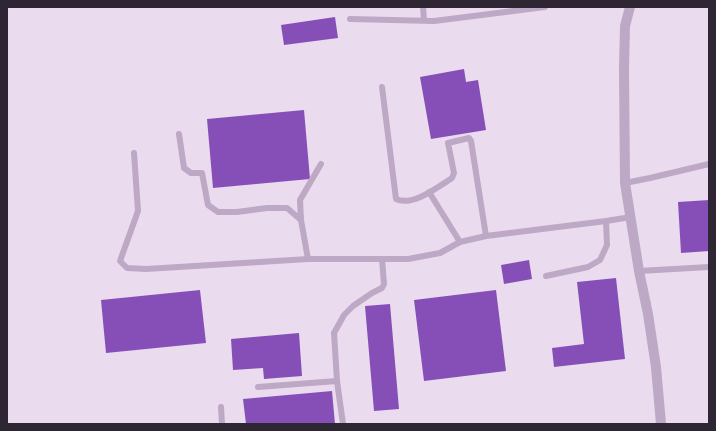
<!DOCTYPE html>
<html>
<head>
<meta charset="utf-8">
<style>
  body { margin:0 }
  #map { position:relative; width:716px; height:431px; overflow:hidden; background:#ebdbee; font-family:"Noto Sans",sans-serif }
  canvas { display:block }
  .frame { position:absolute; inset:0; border:8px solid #2e2733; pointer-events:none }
</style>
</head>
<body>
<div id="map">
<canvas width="716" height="431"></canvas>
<div class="frame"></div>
</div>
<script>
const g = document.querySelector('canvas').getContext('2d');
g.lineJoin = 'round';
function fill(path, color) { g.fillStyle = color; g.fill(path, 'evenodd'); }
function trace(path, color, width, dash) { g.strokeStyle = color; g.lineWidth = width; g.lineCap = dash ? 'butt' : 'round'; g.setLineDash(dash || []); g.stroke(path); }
const building = new Path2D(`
  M335,17L338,38L284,45L281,25Z
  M464,69L466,82L478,80L486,130L431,139L420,77Z
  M304,110L310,179L213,188L207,119Z
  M709,200V251L681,253L678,202Z
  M529,260L532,279L504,284L501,265Z
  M616,278L625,359L554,367L552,348L584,344L577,282Z
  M200,290L206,343L106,353L101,300Z
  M496,290L506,371L424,381L414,300Z
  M390,304L399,409L374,411L365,306Z
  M299,333L302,376L264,379L263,368L233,370L231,339Z
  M332,391L335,424H246L243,399Z`);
const lane = new Path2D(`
  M423,7L424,20
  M350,19L434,21L545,7
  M382,87L396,199C412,207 438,187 452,178L454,173L448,143L469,138L471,141L486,236
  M179,134L184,168L191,173H202L208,205L218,212H237L267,208H287L301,220
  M134,153L138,211L120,261L127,268L146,269L308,259H408L440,253L460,242L486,236L606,221L631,217
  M625,183L650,178L709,164
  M429,192L460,242
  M308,259L301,220L300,200L321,164
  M639,271L709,267
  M546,276L588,267L600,260L607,245L606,221
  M337,381L334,333L344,315L353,306L372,293L382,288L384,284L382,259
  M258,387L337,381L343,424
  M221,407L222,424`);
const street = new Path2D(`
  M630,7L625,26L624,69L625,183L639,271L648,314L656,367L661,424`);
fill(building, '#864fb8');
trace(lane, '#bda8c5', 6);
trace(street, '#bda8c5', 10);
</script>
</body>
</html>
